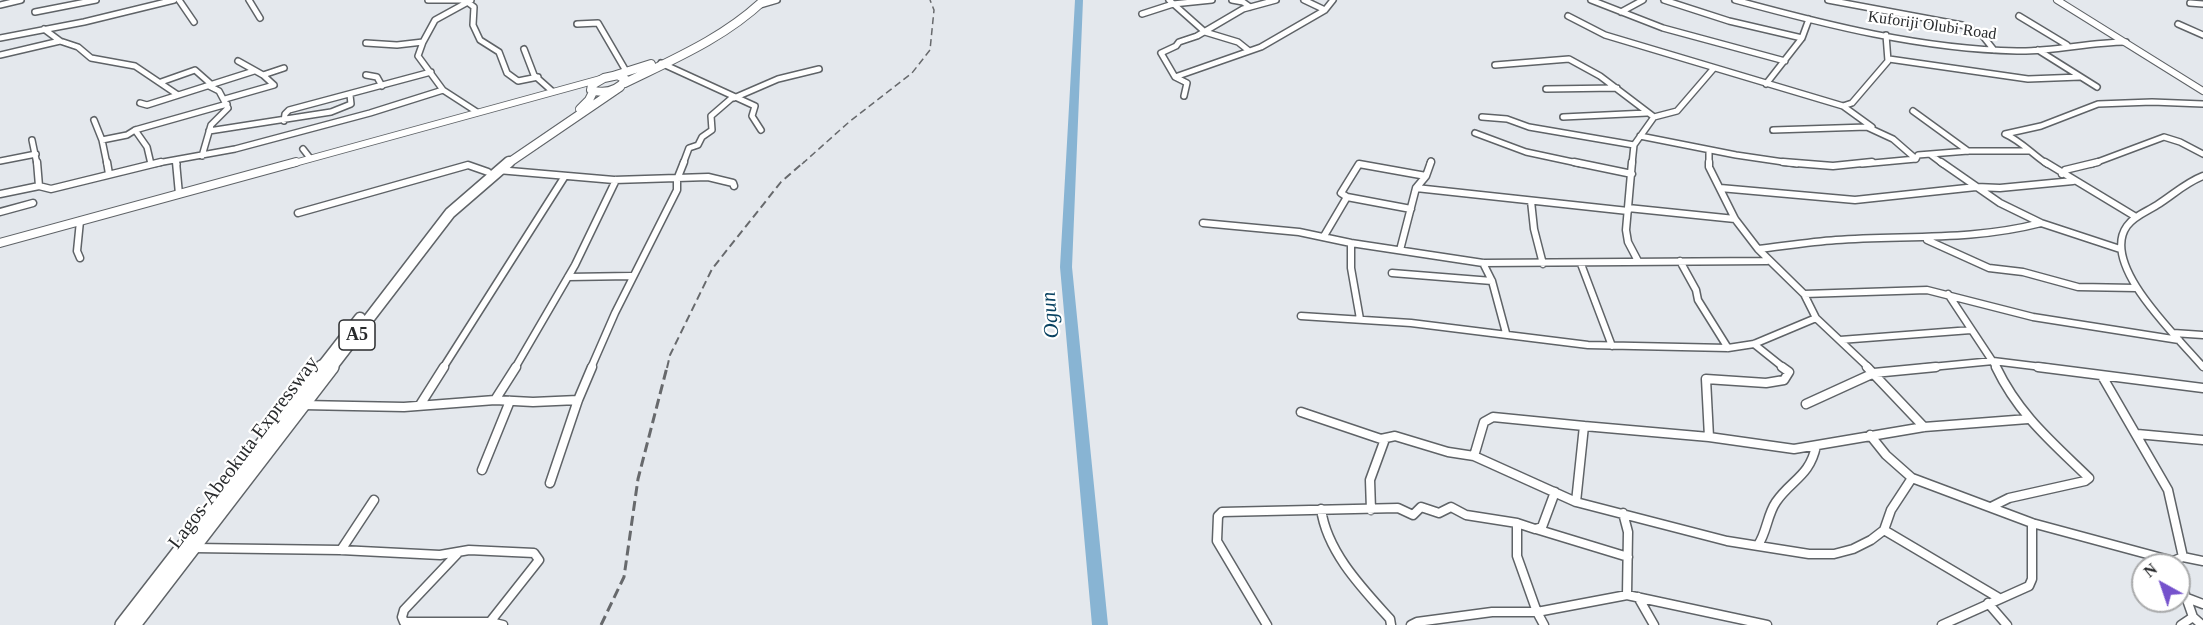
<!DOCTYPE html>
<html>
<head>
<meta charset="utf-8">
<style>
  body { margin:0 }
  #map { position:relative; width:2203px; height:625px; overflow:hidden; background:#e4e8ed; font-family:Georgia,serif }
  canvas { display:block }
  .north { position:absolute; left:2131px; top:553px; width:60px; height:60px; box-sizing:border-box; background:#fff; border:2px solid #a9aaab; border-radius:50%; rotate:320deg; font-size:16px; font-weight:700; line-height:24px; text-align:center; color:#282a2c }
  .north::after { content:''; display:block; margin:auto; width:21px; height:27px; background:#7552cc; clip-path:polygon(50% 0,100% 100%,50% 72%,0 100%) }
</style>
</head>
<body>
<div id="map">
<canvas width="2203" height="625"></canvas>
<div class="north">N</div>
</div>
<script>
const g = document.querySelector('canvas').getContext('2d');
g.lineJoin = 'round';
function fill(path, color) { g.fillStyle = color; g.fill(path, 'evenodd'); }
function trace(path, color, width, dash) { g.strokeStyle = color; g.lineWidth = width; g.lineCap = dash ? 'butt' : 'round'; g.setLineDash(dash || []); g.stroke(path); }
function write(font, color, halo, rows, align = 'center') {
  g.font = font + ' Georgia,serif'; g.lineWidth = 4.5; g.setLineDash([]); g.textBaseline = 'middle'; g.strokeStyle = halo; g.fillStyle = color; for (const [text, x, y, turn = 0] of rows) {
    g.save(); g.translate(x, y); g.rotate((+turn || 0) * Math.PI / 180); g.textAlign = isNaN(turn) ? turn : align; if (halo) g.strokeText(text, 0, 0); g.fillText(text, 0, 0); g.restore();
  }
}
const river = new Path2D(`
  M1075,0H1083L1072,267L1108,625H1092L1060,267Z`);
const minorFar2 = new Path2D(`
  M179,0L194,22
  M249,0L260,18
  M428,0H471
  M1169,0L1205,32L1238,42L1248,50
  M1232,0L1243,2L1250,7
  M1304,0L1325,10
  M1591,0L1663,28L1785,61
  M1664,0L1729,21L1802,38
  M1735,0C1827,25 1921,49 2017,51C2054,52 2089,42 2126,42
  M1828,0L1962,25L1982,35L1994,50
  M466,1L474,7L473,25L480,40L499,52L507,73L518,81L538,77
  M2190,3L2203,4
  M0,5L21,0
  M760,5L777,0
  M35,12L96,0
  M1621,12L1643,0
  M1142,14L1173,4L1212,0
  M1568,16L1605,35L1843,106L1852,103L1888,61L1886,35
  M2019,16L2067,45
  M577,24L598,23L626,71
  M2178,24L2203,35
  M44,29L60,41L78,47L91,58L135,66L178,95
  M0,38L84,22L174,0
  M423,42L435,20L466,3
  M366,43L397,45L423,42L418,56L443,90L477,112
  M524,49L534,75L552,91
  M2038,50L2097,87
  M0,55L60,41
  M1889,59L2028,79L2080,77
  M661,63L755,106L752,116L761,130
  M1495,65L1569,59L1600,76L1654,117
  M263,75L284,68
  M366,75L377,77L382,86
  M1175,77L1261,47L1325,10L1333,0
  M161,82L195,70L212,85
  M1766,84L1802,38L1809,19
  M1546,89L1617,88
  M1184,96L1187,83L1175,77L1161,53L1176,46L1179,42L1197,36L1243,9L1276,0
  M734,98L778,79L819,69
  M225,99L274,85L263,75L238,61
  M140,103L147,105L254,71
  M1843,106L1872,127H1867L1893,139L1916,159
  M1913,111L1968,151
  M1482,117L1507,119L1529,127L1634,145
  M1563,117L1647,113
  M94,120L102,140L107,164
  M284,121L285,114L289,110L431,72
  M135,130L227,104
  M1773,130L1867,127
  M209,131L331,112L351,104L350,95
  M1475,133L1526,152L1582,164
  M1640,136L1736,155L1797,164
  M32,140L37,164
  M102,140L127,135L135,130L147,147L151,164
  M303,149L310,158
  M1709,150V164
  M1931,155L1943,164
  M202,156L211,125L228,108L219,91L209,86
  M0,161L36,154
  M176,161L177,164
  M152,164L235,149L370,113L443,90
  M683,164L689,148L698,145L702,137L712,130L711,116L733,97
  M1430,164L1431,161
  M1632,164L1634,145L1654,117L1677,111L1714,68
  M1862,164L1916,159L1918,155L1968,151H2028
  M2047,164C2032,154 2021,141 2005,134L2041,126L2098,104L2152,102L2203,104
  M2092,164L2164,137L2180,142L2203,154`);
const minorFar1 = new Path2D(`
  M37,162L39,186L51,189L161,162
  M107,162L109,174
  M176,162L179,194
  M1574,162L1632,174
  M1632,162L1626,230L1628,242L1638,261
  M1709,162V167L1735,219L1758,249L1804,294L1816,318L1869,368
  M1783,162L1833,166L1872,162
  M1941,162L2000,203L2041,223L2120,249
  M2045,162L2136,217
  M498,170L614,180L708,177L733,183L734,186
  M2062,174L2065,170L2098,162
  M2203,176C2185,183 2173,195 2157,205C2146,212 2134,216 2127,226C2099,265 2179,338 2203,367
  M678,177L684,162
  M1416,188L1628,211
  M1720,188L1855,200L1976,187L2000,188L2073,181
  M0,194L39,186
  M1531,201L1534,229L1543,264
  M1628,208L1735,219
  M1411,209L1347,197L1341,193L1359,164L1426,176
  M0,212L33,203
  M298,213L468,165L488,172
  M80,221L77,251L80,258
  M1203,223L1299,232L1351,243L1483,263L1767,261
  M1324,236L1347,197
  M1927,240L1989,268L2023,272L2078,287L2136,288
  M1351,243V268L1360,319
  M1758,249C1784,246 1810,242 1836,240C1905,235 1972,241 2041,223
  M1400,250L1416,188L1426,176L1431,162
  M1680,261L1696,290L1698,300L1728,348
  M1483,263L1492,281L1506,333
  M1581,264L1612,346
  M1392,273L1492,281
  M568,277L631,276
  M1804,294L1927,290L2033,317L2179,340
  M1948,294L1997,368
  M1301,316L1411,323L1588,345L1728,348L1754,344L1816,318
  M2173,333L2203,335
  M1840,340L1971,330
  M1754,344L1784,368
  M443,368L565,176
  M515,368L575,265L616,180
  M591,368L615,313L677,190V178
  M1921,368L1993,361L2050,368`);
const minor = new Path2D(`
  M1867,367L1924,427
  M2038,367L2203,388
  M2102,376L2168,490L2183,557
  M495,400L516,367
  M1806,404L1874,373L1936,367
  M303,405L404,407L495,400L533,402L578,400
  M420,405L444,367
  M1301,412L1381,439L1395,436L1448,452L1474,456L1576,502L1727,541L1809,554H1834L1853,549L1871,540L1884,530L1891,510L1912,478
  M2137,434L2203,440
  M1870,435L1886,455L1912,478L2032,523L2173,561L2183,557L2203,561
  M1709,437L1706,379L1766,383L1784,380L1789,372L1782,367
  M1474,456L1484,422L1493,417L1584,426
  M482,470L510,401
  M550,483L578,400L592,367
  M1576,502L1584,426L1709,437L1794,449L1924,427L2028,419
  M1991,507L2009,498L2085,481L2089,478C2052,442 2019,415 1996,367
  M1321,509C1327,552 1362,588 1390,619L1391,625
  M1371,510L1370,480L1385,439H1381
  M1623,513L1628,532L1627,595
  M1517,523V556L1537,612L1627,595L1767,625
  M1536,529L1628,557
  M1884,530L1999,598
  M1758,545C1767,532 1767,515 1776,502C1791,480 1810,476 1816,446
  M194,548L341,550L440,555L469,550L534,553L539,560L490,622
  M341,550L374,500
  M458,553L404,610L402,617L404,622H490L503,625
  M2179,577L2193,617L2181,625
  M1638,597L1654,625
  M2187,598L2203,604
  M1988,603L2007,625
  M2193,617L2202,625
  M1267,625L1217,541L1218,516L1222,512L1398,508L1413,515L1421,507L1439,513L1451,507L1466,515L1517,523L1535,529L1542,527L1555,492
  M1411,625L1417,622L1492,612H1537L1544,625
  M1942,625L2029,586L2032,579V523`);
const majorFar1 = new Path2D(`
  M2057,0L2203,91
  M291,164L604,78`);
const major = new Path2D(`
  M0,243L296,162`);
const highwayFar2 = new Path2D(`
  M618,75L626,80C617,91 604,94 591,90L592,85L604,78Z
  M613,76L651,64
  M625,83C674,59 724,38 764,0
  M580,109L589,100L594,90
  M507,164L620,87`);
const highwayFar1 = new Path2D(`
  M321,368L360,318
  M331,368L450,213L509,162`);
const highway = new Path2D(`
  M122,625L322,367
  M134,625L332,367`);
const railFar2 = new Path2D(`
  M802,164L849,122L912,73L930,50L934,10L930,0`);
const railFar1 = new Path2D(`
  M667,368L670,355L712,269L781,182L804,162`);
const rail = new Path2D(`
  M601,625L624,577L638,479L667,367`);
const farStreetnames = [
  ["Kuforiji Olubi Road",1932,26,8]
];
const shields = [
  [357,335,36]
];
const shieldNames = [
  ["A5",357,335]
];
const streetNames = [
  ["Lagos-Abeokuta Expressway",244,453,-53]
];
const waterNames = [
  ["Ogun",1051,315,-95]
];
fill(river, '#88b4d3');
trace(minorFar2, '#5f6367', 8);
trace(minorFar1, '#5f6367', 9);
trace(minor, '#5f6367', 11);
trace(majorFar1, '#5f6367', 8);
trace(major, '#5f6367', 10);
trace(highwayFar2, '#5f6367', 10);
trace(highwayFar1, '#5f6367', 13);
trace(highway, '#5f6367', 16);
trace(minorFar2, '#fff', 5);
trace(minorFar1, '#fff', 6);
trace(minor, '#fff', 8);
trace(majorFar1, '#fff', 6);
trace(major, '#fff', 8);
trace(highwayFar2, '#fff', 8);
trace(highwayFar1, '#fff', 10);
trace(highway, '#fff', 13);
trace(railFar2, '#67696c', 1.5, [7, 4]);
trace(railFar1, '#67696c', 2, [8, 4.5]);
trace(rail, '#67696c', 3, [10, 5]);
write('16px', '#282a2c', '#fff', farStreetnames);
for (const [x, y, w] of shields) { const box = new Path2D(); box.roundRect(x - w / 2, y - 15, w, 30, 4.5); g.fillStyle = '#fff'; g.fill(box); trace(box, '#282a2c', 1.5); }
write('bold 18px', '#282a2c', null, shieldNames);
write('20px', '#282a2c', '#fff', streetNames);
write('italic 21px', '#094261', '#fff', waterNames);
</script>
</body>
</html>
